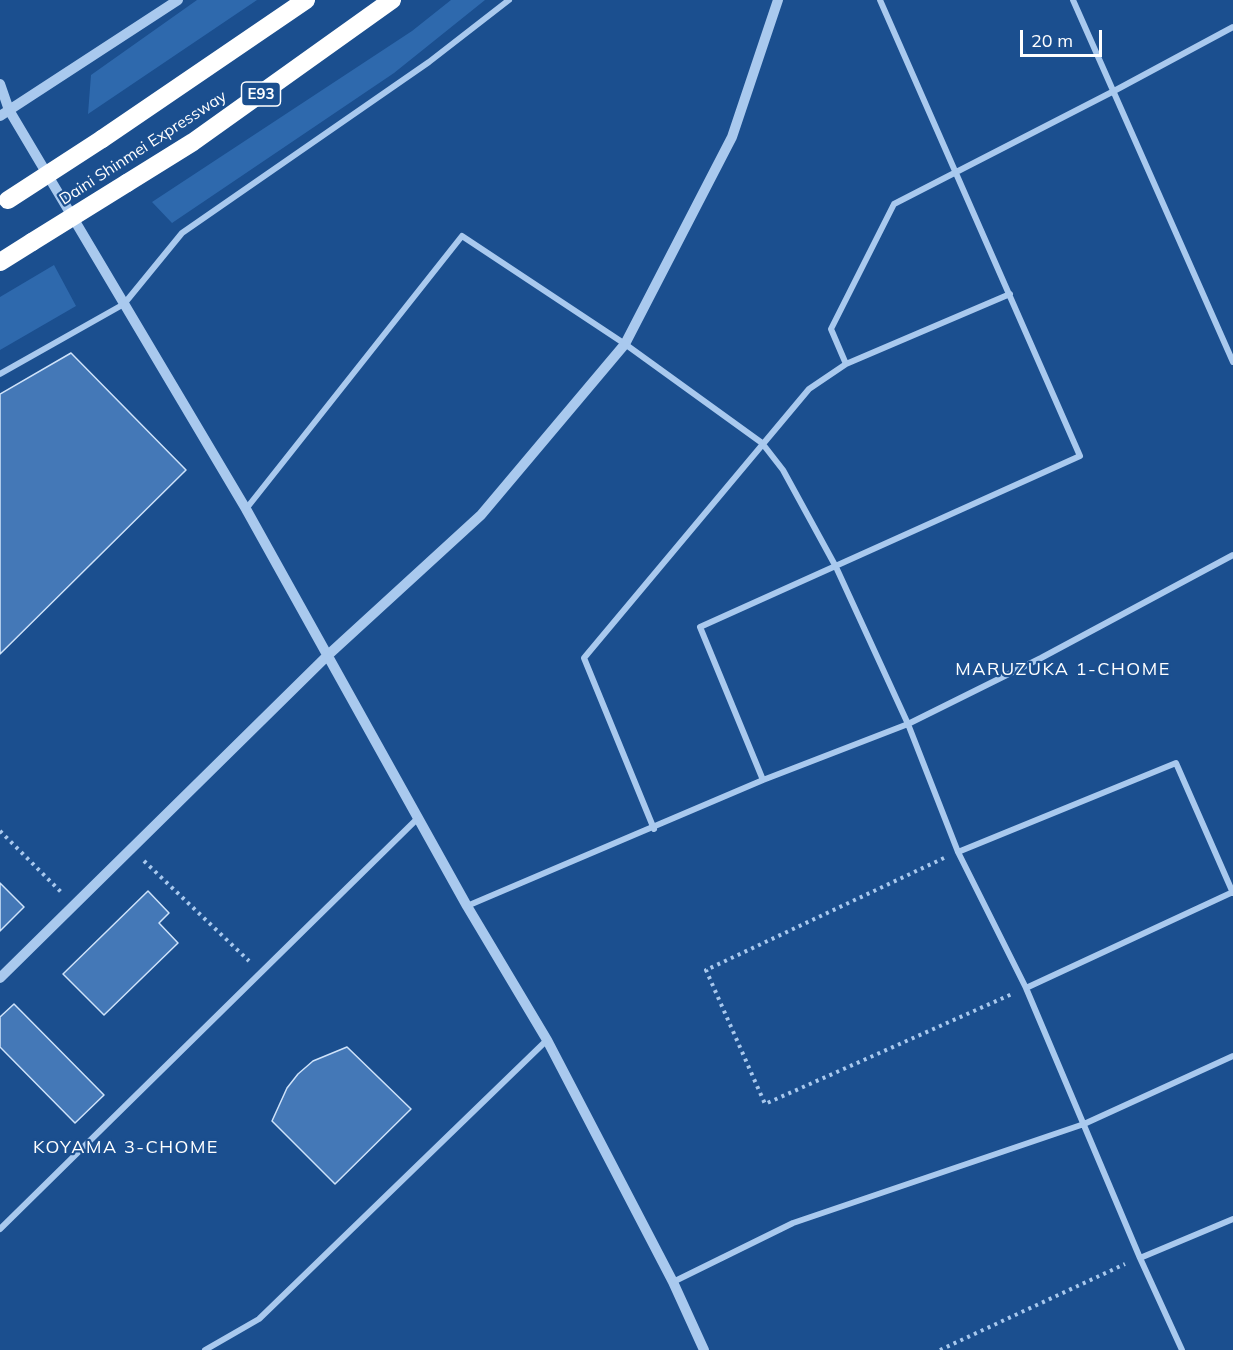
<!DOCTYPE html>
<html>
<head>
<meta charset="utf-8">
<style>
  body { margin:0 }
  #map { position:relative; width:1233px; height:1350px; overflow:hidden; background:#1b4f8f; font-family:Mulish,sans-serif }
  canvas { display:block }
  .scale { position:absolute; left:1020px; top:30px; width:82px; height:27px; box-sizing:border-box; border:3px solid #fff; border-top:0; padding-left:8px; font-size:18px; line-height:21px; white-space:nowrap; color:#fff; -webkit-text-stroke:4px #1b4f8f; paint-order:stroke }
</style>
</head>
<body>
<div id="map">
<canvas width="1233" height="1350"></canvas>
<div class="scale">20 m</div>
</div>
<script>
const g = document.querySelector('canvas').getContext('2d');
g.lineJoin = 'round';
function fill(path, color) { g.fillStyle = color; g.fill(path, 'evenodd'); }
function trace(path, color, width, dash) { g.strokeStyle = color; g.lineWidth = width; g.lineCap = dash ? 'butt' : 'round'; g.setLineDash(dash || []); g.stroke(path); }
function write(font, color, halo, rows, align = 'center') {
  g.font = font + ' Mulish,sans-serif'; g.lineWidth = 4.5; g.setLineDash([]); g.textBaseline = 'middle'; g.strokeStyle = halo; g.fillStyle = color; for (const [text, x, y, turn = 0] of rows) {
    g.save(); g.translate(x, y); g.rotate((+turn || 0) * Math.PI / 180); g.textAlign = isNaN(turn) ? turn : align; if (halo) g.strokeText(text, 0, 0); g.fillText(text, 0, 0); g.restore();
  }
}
const green = new Path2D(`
  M197,0H257L88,114L91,75Z
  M451,0H485L394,73L172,223L152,202L412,31Z
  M54,265L76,306L0,350V297Z`);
const building = new Path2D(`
  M71,353L186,470L0,654V394Z
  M0,883L24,907L0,931Z
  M148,891L169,913L159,923L178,943L104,1015L63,974Z
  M14,1004L104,1095L75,1123L0,1047V1017Z
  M347,1047L411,1109L335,1184L272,1121L287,1088L298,1074L313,1061Z`);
const path = new Path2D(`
  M0,831L61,892
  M944,858L706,970L765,1104L1012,994
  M144,861L249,961
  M940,1350L1125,1264`);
const minor = new Path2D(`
  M1073,0L1233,362
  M846,364L831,329L894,204L1114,91L1233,27
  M0,374L124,304L182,233L429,62L509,0
  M246,509L462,236L625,344L762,443L783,470L836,567L908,724L958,852L1026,988L1140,1258L1182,1350
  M763,780L700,627L1080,456L880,0
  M654,829L584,658L809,389L846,364L1010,294
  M958,852L1176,763L1233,893
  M467,906L763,780L908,724L1041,658L1233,555
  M1026,988L1233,892
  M0,1229L418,818
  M1140,1258L1233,1219
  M673,1282L793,1223L1084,1124L1233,1056
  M205,1350L259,1319L547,1040`);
const tertiary = new Path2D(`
  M0,84L9,110L246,509L467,906L547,1040L673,1282L704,1350
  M0,116L178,0
  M0,978L327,656L481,515L625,344L732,137L778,0`);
const motorway = new Path2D(`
  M102,139L306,0
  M127,183L193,142L392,0
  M0,262L32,242`);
const motorwayBridge = new Path2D(`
  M8,200L102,139
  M32,242L127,183`);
const shields = [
  [261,94,39]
];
const shieldNames = [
  ["E93",261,94]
];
const streetNames = [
  ["Daini Shinmei Expressway",143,148,-33]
];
const neighbourhoodNames = [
  ["MARUZUKA 1-CHOME",1063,670],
  ["KOYAMA 3-CHOME",126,1148]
];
fill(green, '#2e69ad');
fill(building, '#4478b7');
trace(building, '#cfe3fa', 1.5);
trace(path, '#a9c9ee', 4, [3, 4.5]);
trace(minor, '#a9c9ee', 6);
trace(tertiary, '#a9c9ee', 10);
trace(motorway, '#fff', 18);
trace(motorwayBridge, '#fff', 18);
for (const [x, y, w] of shields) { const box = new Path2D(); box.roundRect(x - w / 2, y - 12, w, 24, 4.5); g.fillStyle = '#1b4f8f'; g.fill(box); trace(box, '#fff', 1.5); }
write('bold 15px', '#fff', null, shieldNames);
write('16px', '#fff', '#1b4f8f', streetNames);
g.letterSpacing = '1.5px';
write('18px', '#fff', '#1b4f8f', neighbourhoodNames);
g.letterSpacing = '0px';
</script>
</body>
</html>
